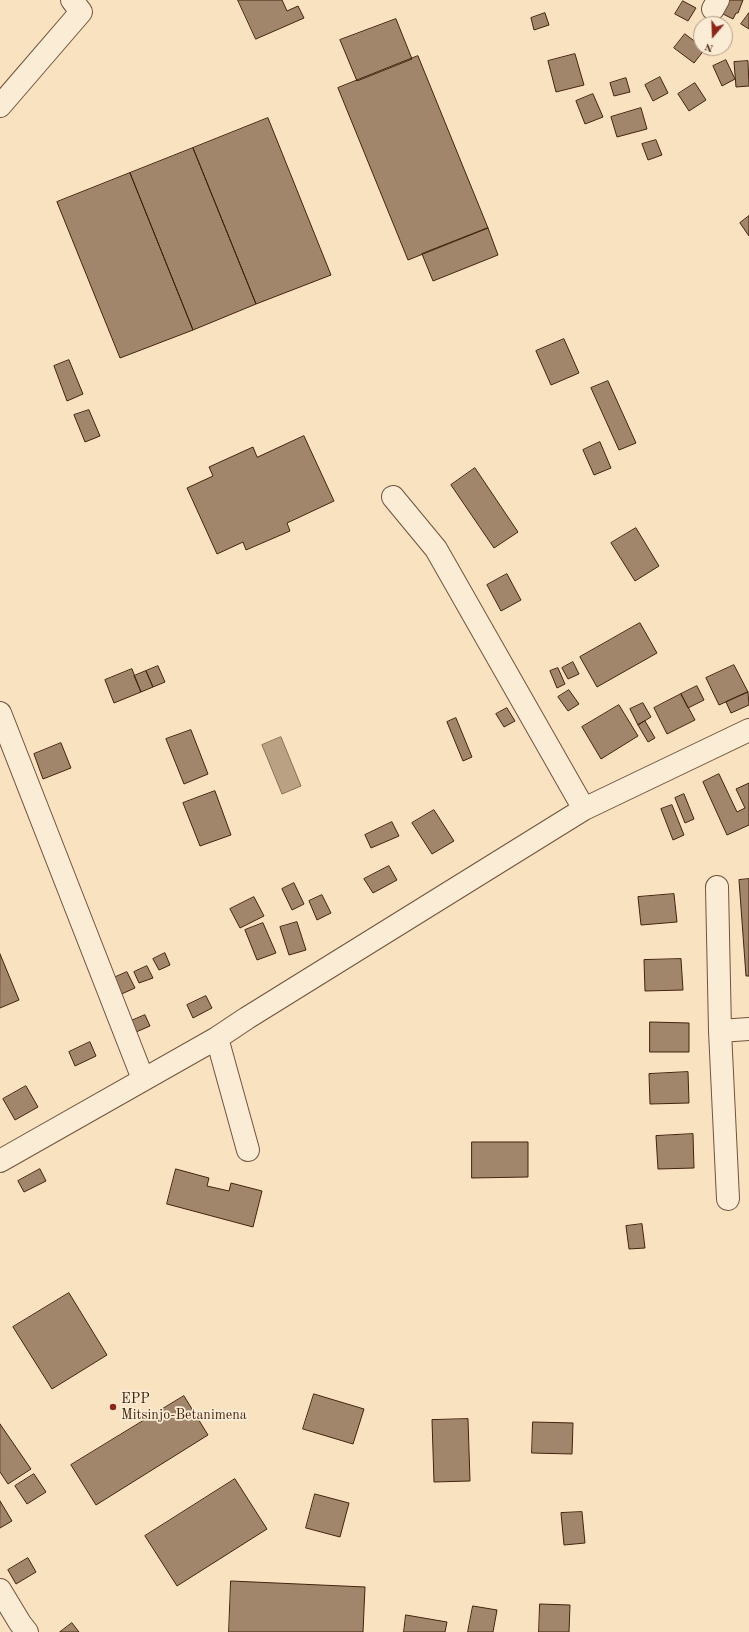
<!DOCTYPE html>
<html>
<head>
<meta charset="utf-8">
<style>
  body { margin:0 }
  #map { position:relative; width:749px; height:1632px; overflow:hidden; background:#f9e2c0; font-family:"Old Standard TT",serif }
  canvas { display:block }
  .north { position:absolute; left:693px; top:16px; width:40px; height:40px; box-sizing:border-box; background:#fbecd6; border:1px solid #b29c86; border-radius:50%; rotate:199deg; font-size:11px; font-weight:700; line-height:16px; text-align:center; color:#44230f }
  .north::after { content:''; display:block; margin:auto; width:14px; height:18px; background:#8f2418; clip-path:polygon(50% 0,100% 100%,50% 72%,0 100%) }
</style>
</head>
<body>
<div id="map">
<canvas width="749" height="1632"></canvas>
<div class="north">N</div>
</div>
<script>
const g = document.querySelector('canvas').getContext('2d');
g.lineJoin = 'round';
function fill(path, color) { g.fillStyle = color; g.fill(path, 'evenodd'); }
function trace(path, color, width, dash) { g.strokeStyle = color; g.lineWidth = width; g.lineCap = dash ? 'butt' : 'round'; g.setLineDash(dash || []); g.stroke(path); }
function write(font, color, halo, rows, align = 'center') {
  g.font = font + ' "Old Standard TT",serif'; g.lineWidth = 3.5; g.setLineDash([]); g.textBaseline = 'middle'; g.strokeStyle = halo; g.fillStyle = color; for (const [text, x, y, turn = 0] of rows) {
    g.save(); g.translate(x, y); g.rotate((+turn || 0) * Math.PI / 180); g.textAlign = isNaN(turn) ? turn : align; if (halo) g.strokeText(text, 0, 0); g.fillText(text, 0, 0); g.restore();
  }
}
const water = new Path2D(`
  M281,737L301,786L282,794L262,745Z`);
const building = new Path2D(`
  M238,0H282L287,11L298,6L304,18L256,39Z
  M726,0H743L738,13H736L733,19L721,13Z
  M683,1L696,8L688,21L675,14Z
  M545,13L549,25L534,30L531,18Z
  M749,13V29L741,24Z
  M396,19L412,59L357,81L340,40Z
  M685,34L701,46V48L705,49L694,63L674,48Z
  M575,54L584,85L556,92L548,61Z
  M418,56L488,228L408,260L338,88Z
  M726,60L735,79L722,86L713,66Z
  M748,61L749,86L736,87L734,62Z
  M660,77L668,93L653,101L645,85Z
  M626,78L630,92L614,96L610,83Z
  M695,83L706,100L689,111L678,94Z
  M593,94L603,117L585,124L576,101Z
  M641,108L647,129L617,137L611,117Z
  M268,118L331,275L256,304L193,148Z
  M656,140L662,155L648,160L642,144Z
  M193,148L256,304L193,330L130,173Z
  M130,173L193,330L120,358L57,202Z
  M749,216V236L740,223Z
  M488,228L498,255L433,281L422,254Z
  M564,339L579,373L551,385L536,351Z
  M69,360L83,394L67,401L54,366Z
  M608,381L636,443L619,450L591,388Z
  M89,410L100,436L85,442L74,415Z
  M304,436L334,501L287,523L290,531L246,550L243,542L217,554L187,488L213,476L209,467L253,447L257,457Z
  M600,442L611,468L594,475L583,450Z
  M475,468L518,532L494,548L451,485Z
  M636,528L659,566L635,581L611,543Z
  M507,574L521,600L501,611L487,585Z
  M640,623L657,653L597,687L580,657Z
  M573,662L579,674L568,679L562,668Z
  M734,665L748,692L719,705L706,678Z
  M158,666L165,682L153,687L146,671Z
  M558,668L565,684L557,688L550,671Z
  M132,669L141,692L114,703L105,680Z
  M146,671L153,687L141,692L134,676Z
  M697,686L704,700L688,708L681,694Z
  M569,690L579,704L568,711L558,697Z
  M748,692L749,705L731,713L726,702Z
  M681,694L695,720L667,734L654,708Z
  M643,703L651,717L638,725L630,709Z
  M619,705L638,736L601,759L582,727Z
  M507,708L515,721L504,727L496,714Z
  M456,718L472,757L463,761L447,722Z
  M645,721L655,738L648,742L638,725Z
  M191,730L208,774L184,784L166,739Z
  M61,743L71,768L43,779L34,754Z
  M719,774L737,812L745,808L736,789L749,783V825L727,835L703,782Z
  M215,791L231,835L200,846L183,803Z
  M684,794L694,819L685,823L675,798Z
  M672,805L684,835L673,840L661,809Z
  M434,810L454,841L432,854L412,823Z
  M392,822L399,836L371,848L365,835Z
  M389,866L397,880L373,893L364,879Z
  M749,879V976H746L739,880Z
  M294,883L304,904L292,910L282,889Z
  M674,894L677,922L641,925L638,897Z
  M322,895L331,913L317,920L309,901Z
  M254,897L264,916L240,928L230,909Z
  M297,922L306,950L289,955L280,927Z
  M263,923L276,953L257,960L245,930Z
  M165,953L170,965L159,970L153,959Z
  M0,954L19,1000L0,1008Z
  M681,959L683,990L645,991L644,960Z
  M147,966L153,978L139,983L134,972Z
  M127,972L135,988L117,996L109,980Z
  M206,996L212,1008L193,1018L187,1005Z
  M145,1015L150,1026L136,1032L131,1021Z
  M650,1022L689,1023V1052H650Z
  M90,1042L96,1056L75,1066L69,1052Z
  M688,1072L689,1103L650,1104L649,1074Z
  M26,1086L38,1107L15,1120L3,1099Z
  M693,1134L694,1168L658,1169L656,1136Z
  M472,1142H528V1177L472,1178Z
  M40,1169L46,1181L24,1192L18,1181Z
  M176,1169L209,1178L207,1186L229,1191L231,1183L262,1191L253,1227L167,1204Z
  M642,1224L645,1248L629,1249L626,1226Z
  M69,1293L107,1355L52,1389L13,1327Z
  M314,1394L364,1409L353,1444L303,1429Z
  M184,1396L208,1435L96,1505L71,1465Z
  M468,1419L470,1481L434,1482L432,1420Z
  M533,1422L573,1423L572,1454L532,1453Z
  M0,1424L31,1469L8,1484L0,1472Z
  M34,1474L46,1492L27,1504L15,1486Z
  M235,1479L267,1529L177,1586L145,1536Z
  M315,1494L349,1503L340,1537L306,1528Z
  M0,1501L12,1521L0,1528Z
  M582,1512L585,1543L564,1545L561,1513Z
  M28,1558L36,1572L16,1584L8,1570Z
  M231,1581L365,1587L363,1632H229Z
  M540,1604L570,1605L569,1632H539Z
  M473,1606L497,1610L493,1632H468Z
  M406,1615L447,1622L445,1632H404Z
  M72,1623L79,1632H60Z`);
const minor = new Path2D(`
  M713,9L718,0
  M0,106L81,12L72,0
  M393,497L436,549L584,809
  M0,713L143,1079
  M717,887L720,1031L728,1199
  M720,1031L749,1029
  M217,1038L248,1150
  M0,1161L217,1038L247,1018L584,809L749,730
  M0,1590L20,1623L27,1632`);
const markers = [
  [113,1407,4,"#8f2418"]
];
const poiNames = [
  ["EPP",121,1399],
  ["Mitsinjo-Betanimena",121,1415]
];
fill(water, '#bba184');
trace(water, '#8b6f55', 1);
fill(building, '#a2866b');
trace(building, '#44230f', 1);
trace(minor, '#71533b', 24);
trace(minor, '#fbecd6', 22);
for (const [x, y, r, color] of markers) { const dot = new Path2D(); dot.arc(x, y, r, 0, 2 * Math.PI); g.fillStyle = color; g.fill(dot); trace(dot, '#fbecd6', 1.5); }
write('14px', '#44230f', '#fbecd6', poiNames, 'left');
</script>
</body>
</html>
